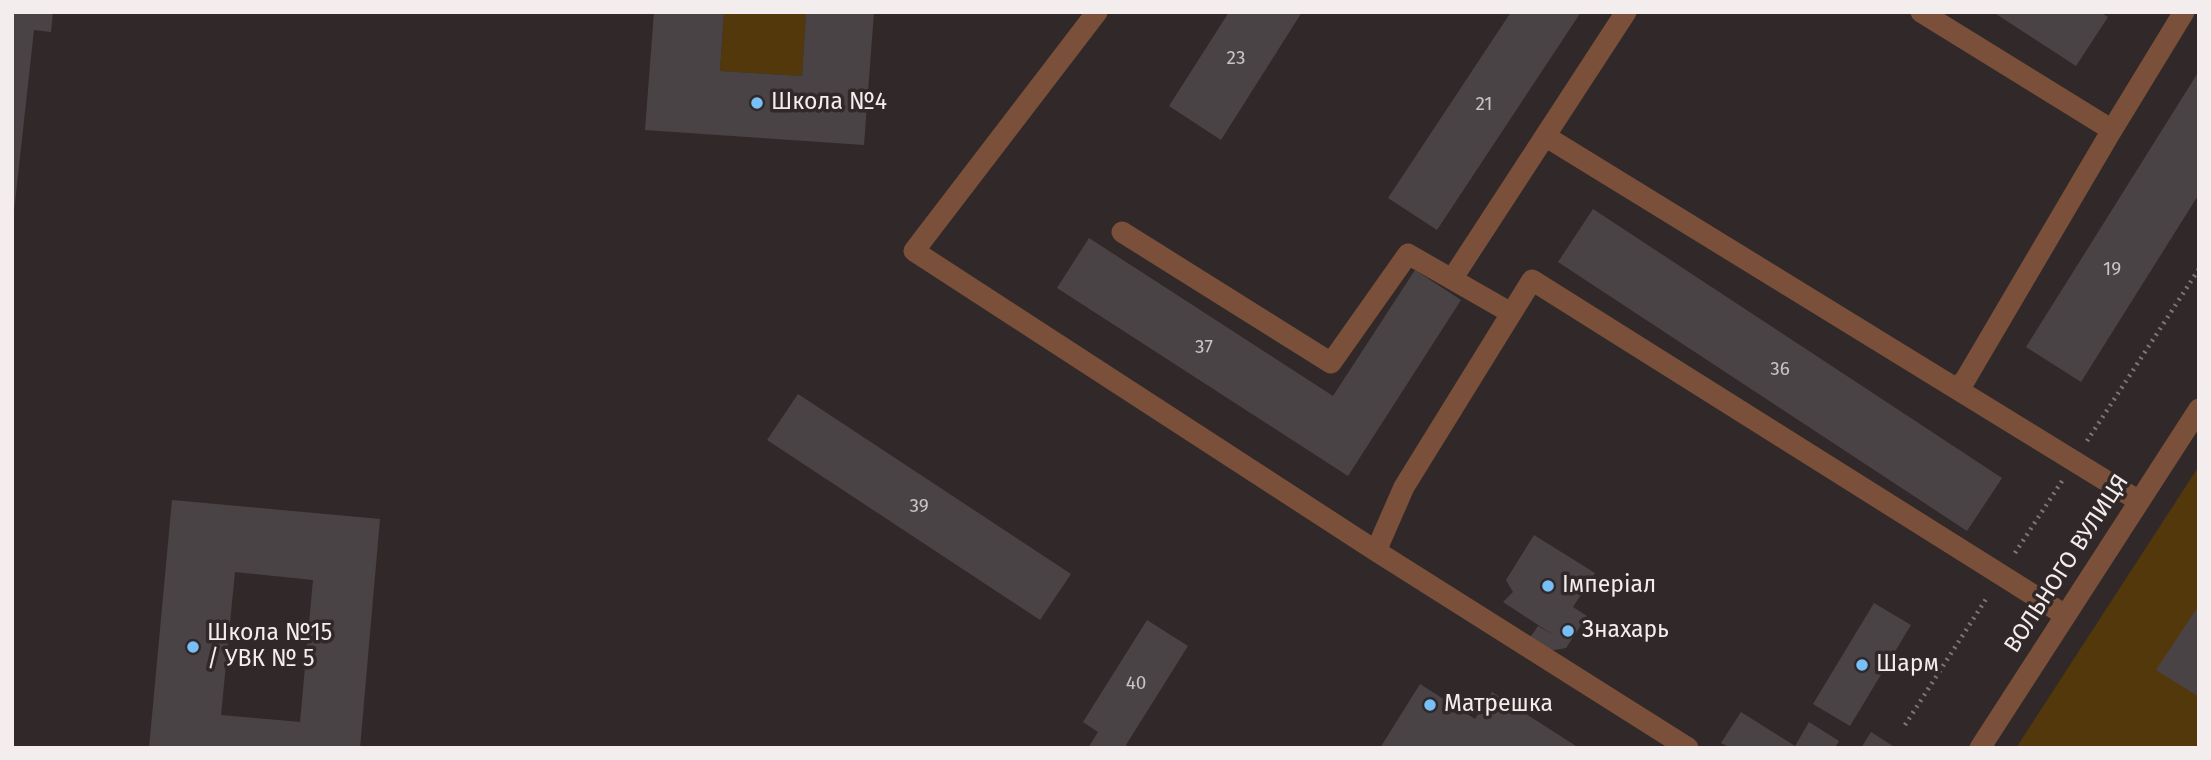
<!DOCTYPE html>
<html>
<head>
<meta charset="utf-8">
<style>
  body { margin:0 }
  #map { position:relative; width:2211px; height:760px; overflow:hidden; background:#312929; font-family:"Fira Sans",sans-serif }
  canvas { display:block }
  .frame { position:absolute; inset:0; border:14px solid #f3eeed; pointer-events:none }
</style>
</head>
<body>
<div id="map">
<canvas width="2211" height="760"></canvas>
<div class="frame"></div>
</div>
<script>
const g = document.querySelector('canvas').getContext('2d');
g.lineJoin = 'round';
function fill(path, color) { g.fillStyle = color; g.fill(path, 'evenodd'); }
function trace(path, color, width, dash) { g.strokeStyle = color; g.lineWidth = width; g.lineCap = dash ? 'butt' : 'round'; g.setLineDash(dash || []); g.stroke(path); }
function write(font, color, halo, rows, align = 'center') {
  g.font = font + ' "Fira Sans",sans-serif'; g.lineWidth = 7; g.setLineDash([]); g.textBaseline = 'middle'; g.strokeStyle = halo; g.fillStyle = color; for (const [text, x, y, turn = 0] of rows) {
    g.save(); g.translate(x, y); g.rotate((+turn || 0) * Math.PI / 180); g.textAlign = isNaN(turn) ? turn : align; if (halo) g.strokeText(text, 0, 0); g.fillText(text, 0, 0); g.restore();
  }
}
const green = new Path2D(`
  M724,12H806L802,76L720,71Z
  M2199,466V748H2016Z`);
const building = new Path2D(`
  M12,12H53L51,32L34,30L14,211H12Z
  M654,12H724L720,71L802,76L806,12H874L864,145L645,130Z
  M1229,12H1302L1221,140L1169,106Z
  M1511,12H1581L1437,230L1388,198Z
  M1993,12H2100L2108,17L2076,66Z
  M2199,71V194L2081,382L2026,347Z
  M1593,209L2002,478L1967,531L1558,262Z
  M1089,238L1333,396L1415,270L1461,300L1348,476L1057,288Z
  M798,394L1071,574L1040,620L767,440Z
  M172,500L380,519L360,748H149ZM235,572L313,580L300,722L221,715Z
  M1534,535L1595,573L1573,607L1587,616L1566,648L1542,652L1527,642L1538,626L1555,636L1503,602L1513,592L1506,580Z
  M1874,603L1911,625L1850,726L1813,704Z
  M2199,605V697L2156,670Z
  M1147,620L1188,646L1126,745L1130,748H1088L1098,732L1083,722Z
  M1420,684L1475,719L1492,692L1579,748H1380Z
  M1741,712L1795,746L1809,722L1839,741L1835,748H1730L1721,743Z
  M1871,732L1896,748H1861Z`);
const path = new Path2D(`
  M2087,441L2199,269
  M2015,553L2062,481
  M1905,725L1988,596`);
const minor = new Path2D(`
  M1097,12L914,251L1376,551L1688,748
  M1921,12L2112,130L1965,380L1956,388
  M2112,130L2184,12
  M1545,136L2139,501
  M1122,232L1331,363L1408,254L1511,313
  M1452,279L1626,12
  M1376,551L1404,487L1532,280L2065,615
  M1980,748L2199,409`);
const markers = [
  [757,103,7,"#77c0f7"],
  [1548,586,7,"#77c0f7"],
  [1568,631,7,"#77c0f7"],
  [193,647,7,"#77c0f7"],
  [1862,665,7,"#77c0f7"],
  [1430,705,7,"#77c0f7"]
];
const numberNames = [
  ["23",1236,59],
  ["21",1484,105],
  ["19",2112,270],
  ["37",1204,348],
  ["36",1780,370],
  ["39",919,507],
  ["40",1136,684]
];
const poiNames = [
  ["Школа №4",771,103],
  ["Імперіал",1562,586],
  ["Знахарь",1582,631],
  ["Школа №15",207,634],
  ["/ УВК № 5",207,660],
  ["Шарм",1876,665],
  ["Матрешка",1444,705]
];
const streetNames = [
  ["ВОЛЬНОГО ВУЛИЦЯ",2067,564,-57]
];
fill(green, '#52380b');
fill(building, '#4a4346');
trace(path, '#7d7676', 4.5, [2, 5]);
trace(minor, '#7b503a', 21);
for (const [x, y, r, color] of markers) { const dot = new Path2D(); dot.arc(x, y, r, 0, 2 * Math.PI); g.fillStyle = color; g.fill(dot); trace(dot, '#312929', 2.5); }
write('19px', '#c9c3c3', null, numberNames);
write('23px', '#f3eeed', '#312929', poiNames, 'left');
write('23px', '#f3eeed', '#312929', streetNames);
</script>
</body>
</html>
